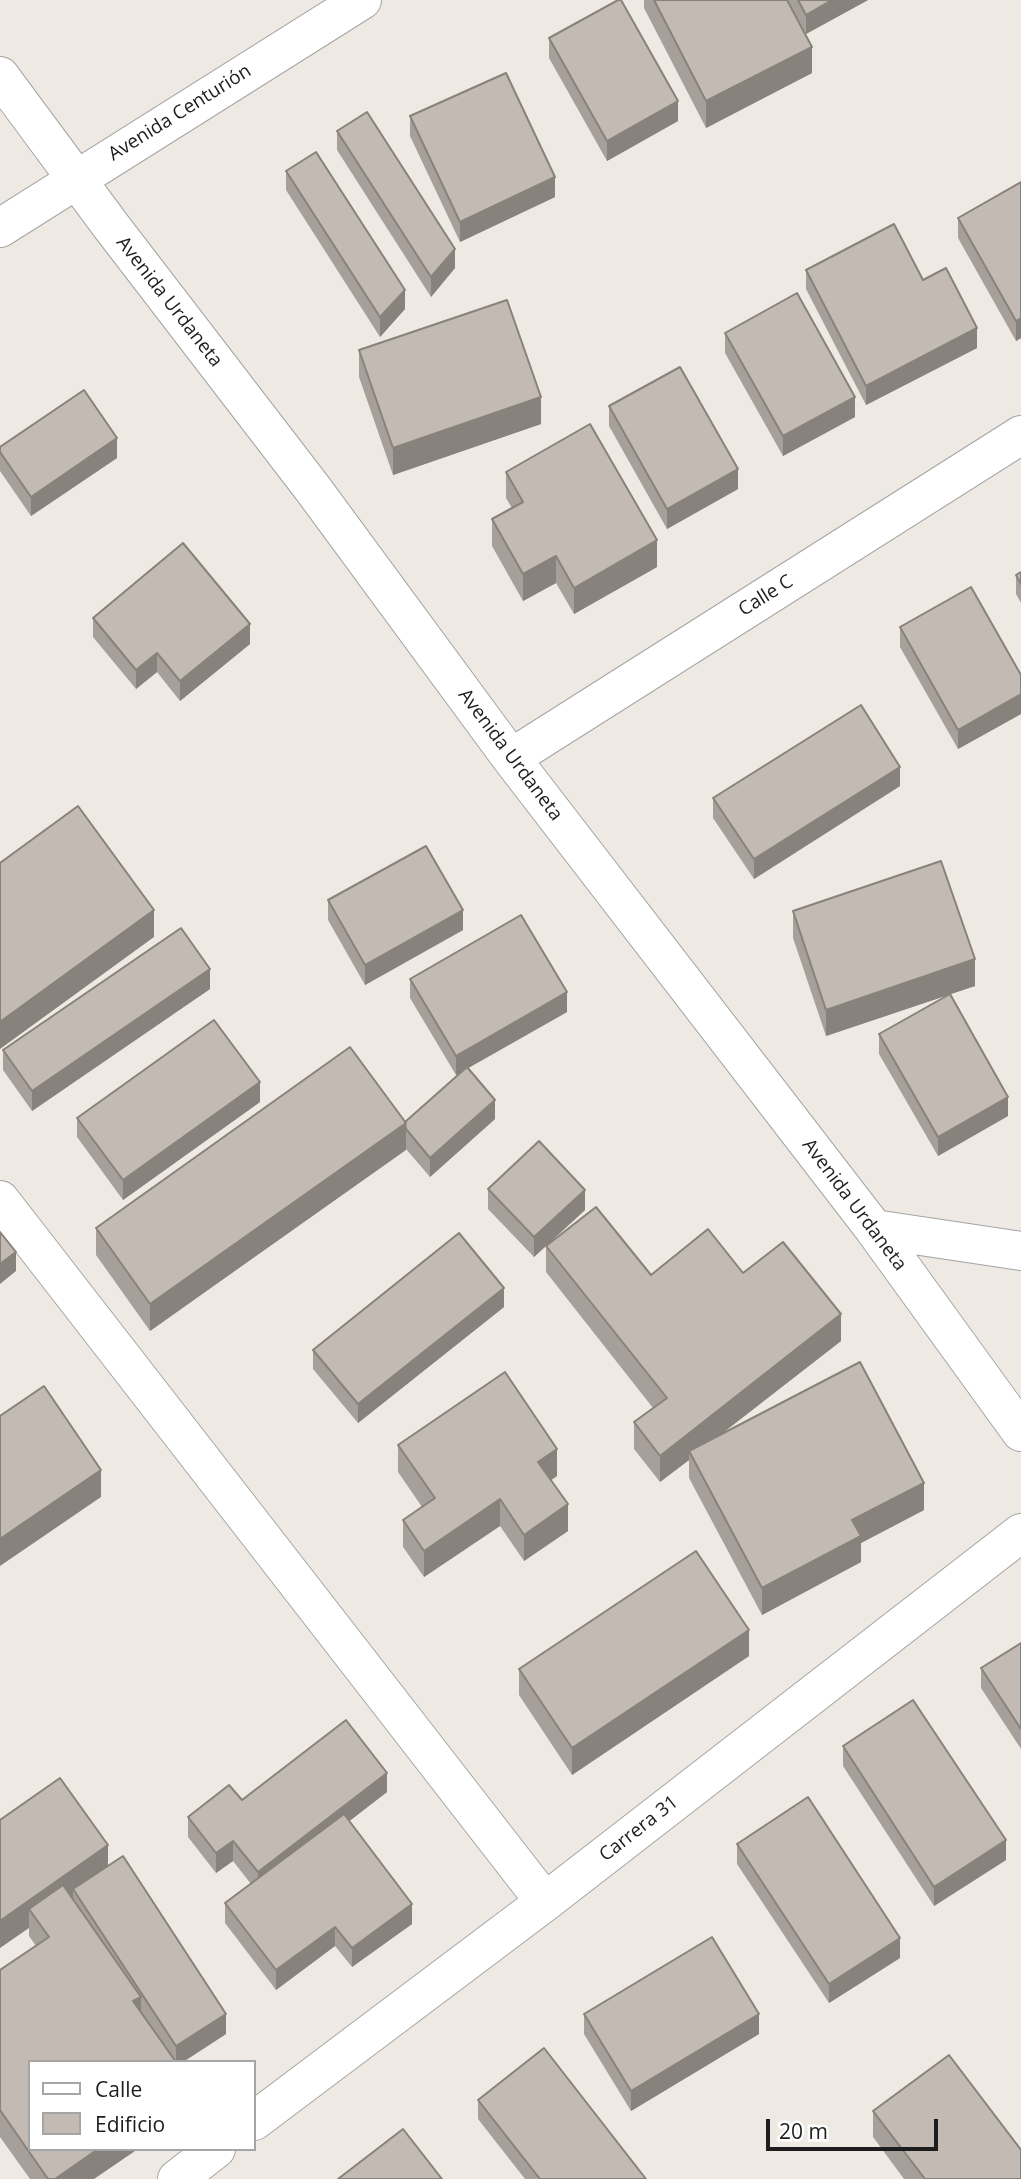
<!DOCTYPE html>
<html>
<head>
<meta charset="utf-8">
<style>
  body { margin:0 }
  #map { position:relative; width:1021px; height:2179px; overflow:hidden; background:#eeeae3; font-family:"Open Sans",sans-serif }
  canvas { display:block }
  .legend { position:absolute; left:28px; top:2060px; width:228px; height:91px; box-sizing:border-box; background:#fff; border:2px solid #a5a5a5; margin:0; padding:9px 12px; list-style:none; font-size:21px; color:#1d1d1d }
  .legend li { display:flex; align-items:center; gap:14px; height:35px }
  .legend b { width:35px; border:2px solid #a5a5a5 }
  .scale { position:absolute; left:766px; top:2119px; width:172px; height:32px; box-sizing:border-box; border:4px solid #1d1d1d; border-top:0; padding-left:9px; font-size:21px; line-height:24px; white-space:nowrap; color:#1d1d1d; -webkit-text-stroke:5px #fff; paint-order:stroke }
</style>
</head>
<body>
<div id="map">
<canvas width="1021" height="2179"></canvas>
<ul class="legend">
<li><b style="height:9px;background:#fff"></b>Calle</li>
<li><b style="height:19px;background:#c2bab3"></b>Edificio</li>
</ul>
<div class="scale">20 m</div>
</div>
<script>
const g = document.querySelector('canvas').getContext('2d');
g.lineJoin = 'round';
function trace(path, color, width, dash) { g.strokeStyle = color; g.lineWidth = width; g.lineCap = dash ? 'butt' : 'round'; g.setLineDash(dash || []); g.stroke(path); }
function fill(path, color) { g.fillStyle = color; g.fill(path, 'evenodd'); }
function write(font, color, halo, rows, align = 'center') {
  g.font = font + ' "Open Sans",sans-serif'; g.lineWidth = 7; g.setLineDash([]); g.textBaseline = 'middle'; g.strokeStyle = halo; g.fillStyle = color; for (const [text, x, y, turn = 0] of rows) {
    g.save(); g.translate(x, y); g.rotate((+turn || 0) * Math.PI / 180); g.textAlign = isNaN(turn) ? turn : align; if (halo) g.strokeText(text, 0, 0); g.fillText(text, 0, 0); g.restore();
  }
}
const minor = new Path2D(`
  M0,76L111,226L313,489L511,758L874,1229L1021,1432
  M0,228L362,0
  M511,758L1021,435
  M0,1200L545,1902
  M874,1229L1021,1251
  M254,2121L545,1902L1021,1533
  M177,2179L216,2149`);
const wall = new Path2D(`
  M644,0H868L806,34L797,18L812,73L706,128L644,8Z
  M549,38L678,121L607,161L549,58Z
  M410,116L555,197L460,242L410,136Z
  M337,131L455,268L431,297L337,150Z
  M286,171L405,309L380,337L286,190Z
  M1021,182V338L1016,341L958,238V218Z
  M806,270L923,280L977,348L866,405L806,289Z
  M725,333L855,417L783,456L725,353Z
  M359,350L541,424L393,475L359,377Z
  M609,406L738,489L667,529L609,426Z
  M0,447L117,458L31,516L0,471Z
  M506,472L657,567L574,614L556,583L523,601L492,546V519L512,508L506,498Z
  M1021,572V603L1016,594V575Z
  M93,618L250,644L180,701L157,672L136,689L93,637Z
  M900,627L1021,675V714L958,749L900,647Z
  M900,786L754,879L713,818V798Z
  M328,900L463,930L365,985L328,920Z
  M793,911L975,986L950,994L1008,1116L938,1156L879,1054V1034L948,995L826,1036L793,938Z
  M410,979L567,1012L468,1068L495,1119L430,1177L406,1149L150,1331L96,1255V1228L405,1122L461,1072L456,1075L410,998Z
  M210,989L32,1111L3,1070V1050Z
  M260,1102L123,1200L77,1137V1118Z
  M488,1189L585,1210L548,1244L651,1275L743,1273L841,1341L722,1433L924,1510L861,1543V1562L762,1615L689,1478V1460L660,1482L634,1449V1422L653,1408L546,1272V1246L534,1257L488,1209Z
  M504,1307L358,1423L313,1369V1350Z
  M398,1445L557,1476L551,1480L568,1531L524,1561L500,1526L424,1577L403,1547V1520L422,1507L398,1472Z
  M1021,1643V1749L981,1688V1668Z
  M749,1656L572,1775L519,1695V1669Z
  M843,1746L1006,1860L934,1906L843,1766Z
  M387,1792L349,1821L412,1924L352,1967L335,1946L276,1990L225,1923V1903L251,1884L233,1861L216,1873L188,1837V1817L242,1800Z
  M0,1820L108,1866L226,2034L183,2062H30L94,2179H30L0,2137V1970L36,1946L29,1936V1928Z
  M737,1844L900,1958L829,2003L737,1864Z
  M584,2014L759,2034L631,2111L584,2034Z
  M478,2100L646,2179H525L478,2119Z
  M873,2111L1021,2179H904L873,2137Z`);
const shadedWall = new Path2D(`
  M832,0H868L806,34V15Z
  M812,47V73L706,128V101Z
  M678,101V121L607,161V141Z
  M555,177V197L460,242V222Z
  M455,249V268L431,297V277Z
  M405,290V309L380,337V317Z
  M1021,318V338L1016,341V321Z
  M977,328V348L866,405V386Z
  M541,397V424L393,475V448Z
  M855,397V417L783,456V436Z
  M117,438V458L31,516V497Z
  M738,469V489L667,529V509Z
  M657,540V567L574,614V588Z
  M556,556V583L523,601V574Z
  M250,624V644L180,701V681Z
  M157,653V672L136,689V670Z
  M1021,694V714L958,749V730Z
  M900,767V786L754,879V859Z
  M154,910V937L0,1049V1022Z
  M463,910V930L365,985V965Z
  M975,959V986L826,1036V1010Z
  M210,969V989L32,1111V1091Z
  M567,992V1012L456,1075V1056Z
  M260,1082V1102L123,1200V1180Z
  M1008,1097V1116L938,1156V1137Z
  M495,1100V1119L430,1177V1158Z
  M406,1123V1150L150,1331V1304Z
  M585,1190V1210L534,1257V1237Z
  M16,1252V1271L0,1284V1264Z
  M504,1288V1307L358,1423V1404Z
  M841,1314V1341L692,1457L689,1451V1460L660,1482V1456Z
  M557,1449V1476L538,1489V1462Z
  M101,1470V1497L0,1566V1539Z
  M924,1483V1510L861,1543V1562L762,1615V1588L852,1520Z
  M500,1499V1526L424,1577V1551Z
  M568,1504V1531L524,1561V1535Z
  M749,1630V1656L572,1775V1748Z
  M387,1773V1792L258,1892V1872Z
  M1006,1840V1860L934,1906V1887Z
  M233,1841V1861L216,1873V1853Z
  M108,1845V1872L73,1889V1897L38,1921L29,1909V1928L0,1948V1921Z
  M412,1904V1924L352,1967V1948Z
  M335,1927V1946L276,1990V1970Z
  M900,1938V1958L829,2003V1984Z
  M141,1997V2023L133,2001Z
  M226,2014V2034L183,2062H176V2046Z
  M759,2014V2034L631,2111V2091Z
  M98,2149H138L94,2179H55Z`);
const building = new Path2D(`
  M618,0H621L678,101L607,141L549,38Z
  M654,0H787L812,47L706,101Z
  M798,0H832L806,15Z
  M506,73L555,177L460,222L410,116Z
  M367,112L455,249L431,277L337,131Z
  M316,152L405,290L380,317L286,171Z
  M1021,182V318L1016,321L958,218Z
  M894,224L923,280L946,268L977,328L866,386L806,270Z
  M797,293L855,397L783,436L725,333Z
  M507,300L541,397L393,448L359,350Z
  M680,367L738,469L667,509L609,406Z
  M84,390L117,438L31,497L0,452V447Z
  M590,424L657,540L574,588L556,556L523,574L492,519L523,502L506,472Z
  M183,543L250,624L180,681L157,653L136,670L93,618Z
  M1021,572V584L1016,575Z
  M971,587L1021,675V694L958,730L900,627Z
  M861,705L900,767L754,859L713,798Z
  M78,806L154,910L0,1022V863Z
  M426,846L463,910L365,965L328,900Z
  M941,861L975,959L826,1010L793,911Z
  M521,915L567,992L456,1056L410,979Z
  M181,928L210,969L32,1091L3,1050Z
  M950,994L1008,1097L938,1137L879,1034Z
  M214,1020L260,1082L123,1180L77,1118Z
  M350,1047L406,1123L150,1304L96,1228Z
  M467,1067L495,1100L430,1158L406,1129L405,1122Z
  M539,1141L585,1190L534,1237L488,1189Z
  M596,1207L651,1275L708,1229L743,1273L783,1242L841,1314L660,1456L634,1422L667,1398L546,1246Z
  M0,1232L16,1252L0,1264Z
  M459,1233L504,1288L358,1404L313,1350Z
  M860,1362L924,1483L852,1520L861,1536L762,1588L689,1451Z
  M505,1372L557,1449L538,1462L568,1504L524,1535L500,1499L424,1551L403,1520L435,1498L398,1445Z
  M44,1386L101,1470L0,1539V1416Z
  M696,1551L749,1630L572,1748L519,1669Z
  M1021,1643V1729L981,1668Z
  M913,1700L1006,1840L934,1887L843,1746Z
  M346,1720L387,1773L258,1872L233,1841L216,1853L188,1817L229,1785L242,1800Z
  M60,1778L108,1845L0,1921V1820Z
  M808,1797L900,1938L829,1984L737,1844Z
  M344,1814L412,1904L352,1948L335,1927L276,1970L225,1903Z
  M123,1856L226,2014L176,2046L73,1889Z
  M63,1885L141,1997L133,2001L176,2062H30V2149H98L55,2179H48L0,2110V1970L49,1937L29,1909Z
  M712,1937L759,2014L631,2091L584,2014Z
  M544,2048L646,2179H540L478,2100Z
  M949,2055L1021,2150V2179H925L873,2111Z
  M403,2129L442,2179H338Z`);
const streetNames = [
  ["Avenida Centurión",180,113,-32],
  ["Avenida Urdaneta",169,302,52],
  ["Calle C",766,596,-32],
  ["Avenida Urdaneta",510,755,53],
  ["Avenida Urdaneta",854,1205,53],
  ["Carrera 31",639,1829,-38]
];
trace(minor, '#a4a4a4', 40);
trace(minor, '#fff', 38);
fill(wall, '#a7a09a');
fill(shadedWall, '#88827d');
fill(building, '#c2bab3');
trace(building, '#88827d', 2);
write('19px', '#1d1d1d', '#fff', streetNames);
</script>
</body>
</html>
